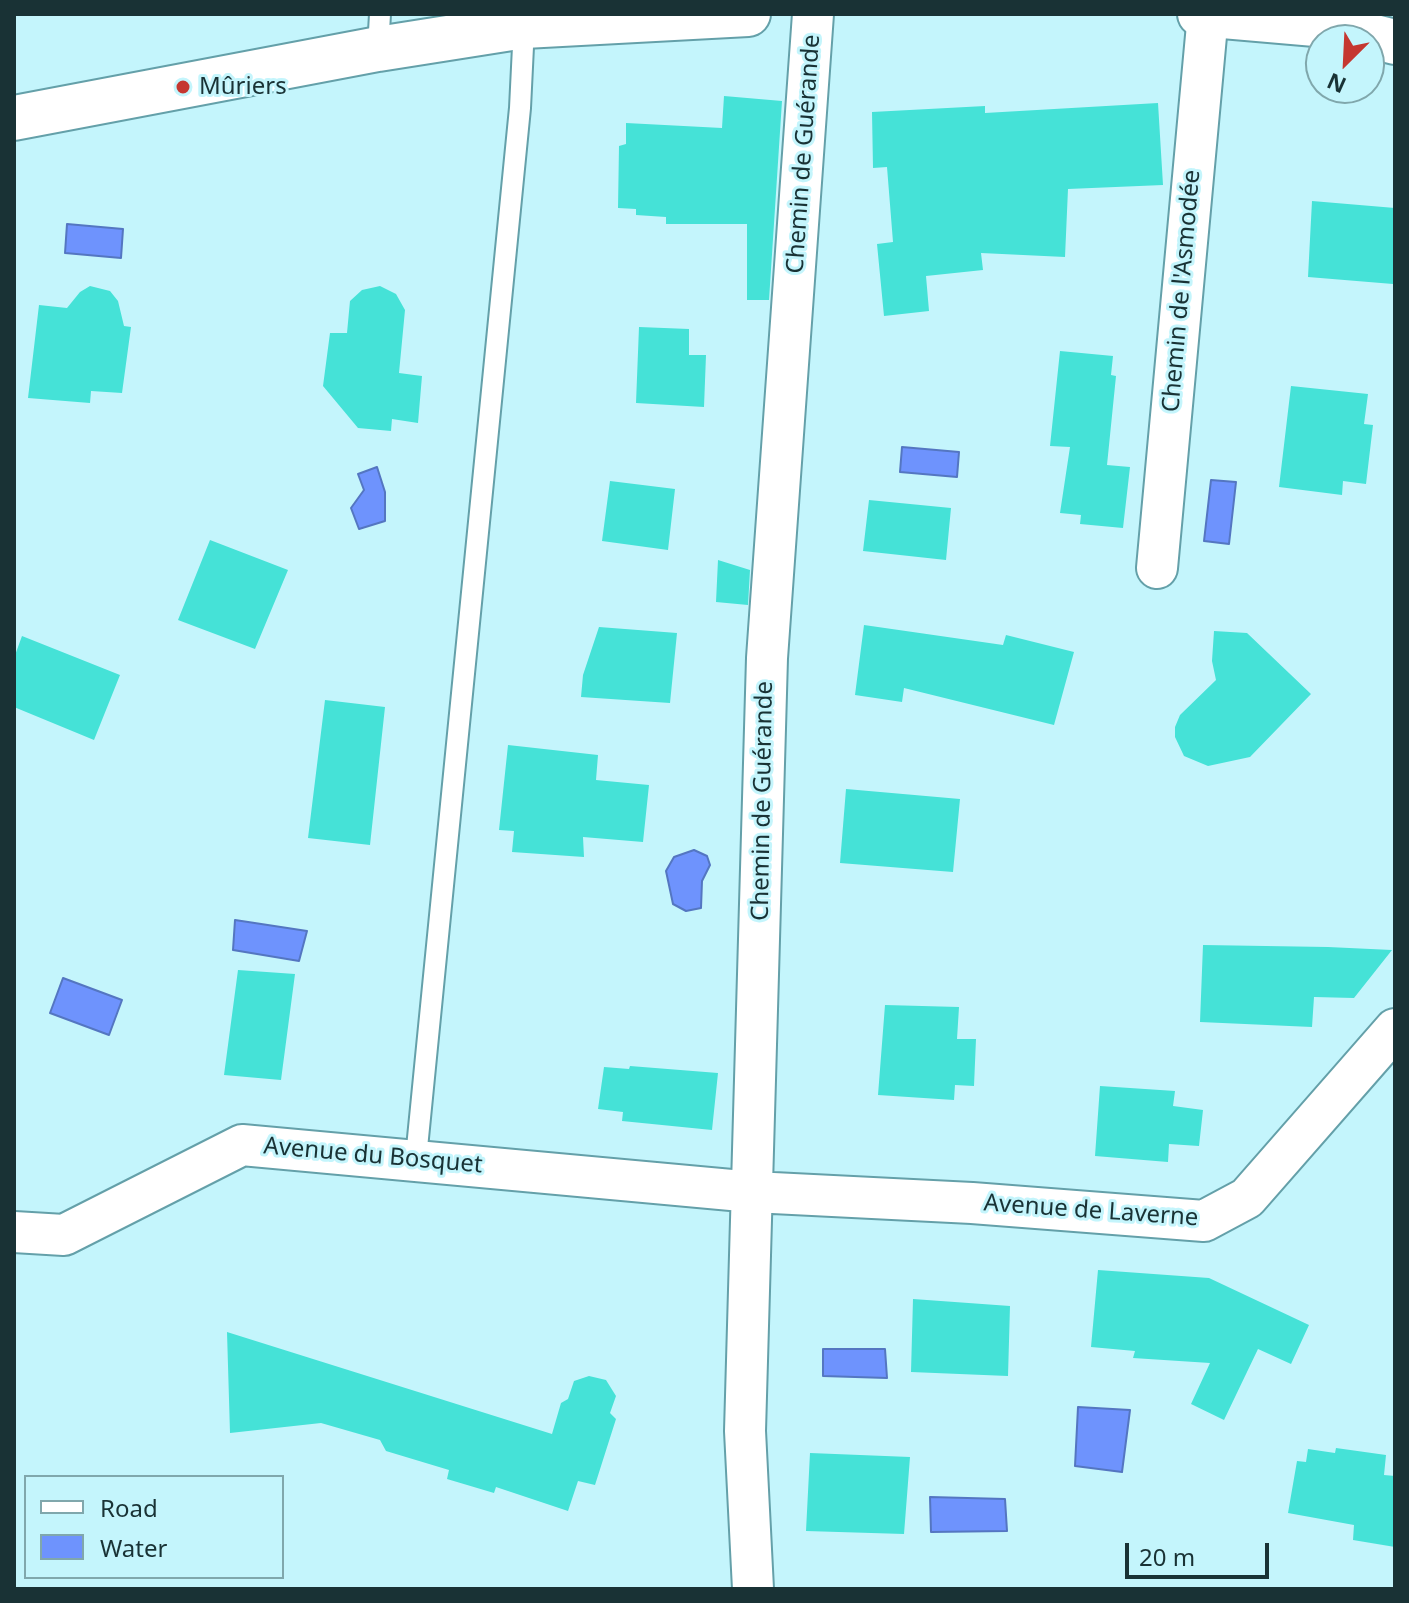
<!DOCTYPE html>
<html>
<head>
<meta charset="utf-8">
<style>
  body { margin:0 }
  #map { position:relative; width:1409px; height:1603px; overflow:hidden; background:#c4f5fc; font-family:"Noto Sans",sans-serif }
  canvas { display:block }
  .frame { position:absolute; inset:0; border:16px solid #193235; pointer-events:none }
  .legend { position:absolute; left:24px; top:1475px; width:260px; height:104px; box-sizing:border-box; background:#c4f5fc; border:2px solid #80a7ac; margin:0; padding:10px 14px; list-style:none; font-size:24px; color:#193235 }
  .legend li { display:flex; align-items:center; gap:16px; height:40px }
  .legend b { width:40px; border:2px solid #80a7ac }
  .north { position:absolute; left:1305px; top:24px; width:80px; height:80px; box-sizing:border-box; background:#c4f5fc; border:2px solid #80a7ac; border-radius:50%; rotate:204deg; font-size:22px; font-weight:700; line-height:32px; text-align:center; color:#193235 }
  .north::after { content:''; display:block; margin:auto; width:28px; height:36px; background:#c53730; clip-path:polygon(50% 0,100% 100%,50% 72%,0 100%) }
  .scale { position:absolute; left:1125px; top:1543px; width:144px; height:36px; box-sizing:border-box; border:4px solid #193235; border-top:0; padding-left:10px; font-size:24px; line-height:28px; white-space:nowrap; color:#193235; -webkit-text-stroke:6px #c4f5fc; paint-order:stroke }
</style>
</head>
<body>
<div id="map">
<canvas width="1409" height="1603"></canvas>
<div class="frame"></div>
<ul class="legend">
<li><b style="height:10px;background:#fff"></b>Road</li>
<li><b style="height:22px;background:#6e93fd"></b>Water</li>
</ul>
<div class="north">N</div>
<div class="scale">20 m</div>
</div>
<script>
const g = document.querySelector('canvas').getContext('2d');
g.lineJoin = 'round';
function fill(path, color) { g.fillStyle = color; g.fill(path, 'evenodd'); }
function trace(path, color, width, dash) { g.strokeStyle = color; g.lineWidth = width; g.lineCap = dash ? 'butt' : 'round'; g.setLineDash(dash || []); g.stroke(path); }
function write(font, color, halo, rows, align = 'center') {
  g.font = font + ' "Noto Sans",sans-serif'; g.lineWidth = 6; g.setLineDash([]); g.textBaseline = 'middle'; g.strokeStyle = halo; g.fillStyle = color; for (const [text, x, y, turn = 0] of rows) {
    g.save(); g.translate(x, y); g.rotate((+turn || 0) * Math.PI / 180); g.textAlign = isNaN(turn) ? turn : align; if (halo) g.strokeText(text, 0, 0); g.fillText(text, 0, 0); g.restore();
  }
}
const water = new Path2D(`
  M67,224L123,229L121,258L65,253Z
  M902,447L959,452L957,477L900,472Z
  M377,467L385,492V521L359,529L351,508L364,490L358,474Z
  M1211,480L1236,482L1229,544L1204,541Z
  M694,850L707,856L710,865L702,881L701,908L686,911L673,904L666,871L674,857Z
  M235,920L307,931L299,961L233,950Z
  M63,978L122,1000L109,1035L50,1013Z
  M823,1349H885L887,1378L823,1376Z
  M1078,1407L1130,1410L1122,1472L1075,1466Z
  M930,1497L1005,1499L1007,1531L931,1532Z`);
const building = new Path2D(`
  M724,96L782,101L769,300H747V224H666V217L636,215V209L618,208L619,146L626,144V123L722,128Z
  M1158,103L1163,185L1068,189L1065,257L981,253L983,270L926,276L929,311L884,316L877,244L893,242L887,167L873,168L872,112L985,106V113Z
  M1312,201L1395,208L1393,284L1308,277Z
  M90,286L110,291L118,301L124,326L131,327L122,393L91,391L90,403L28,398L39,305L67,308L80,292Z
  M380,286L396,294L405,310L399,373L422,376L418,423L392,419L391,431L358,428L323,386L330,333H347L350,301L362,290Z
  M639,327L689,329V355H706L704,407L636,403Z
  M1060,351L1113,356L1111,375L1116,376L1107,465L1130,467L1123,528L1080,524L1081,515L1060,513L1070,447L1050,446Z
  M1291,386L1368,394L1364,424L1373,425L1366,484L1343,481L1342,495L1279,487Z
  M610,481L675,489L668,550L602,541Z
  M869,500L951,508L946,560L863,551Z
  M210,540L288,570L255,649L178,620Z
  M718,560L750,570L748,605L716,602Z
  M864,625L1003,645L1006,635L1074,652L1054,725L904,688L902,702L855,695Z
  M599,627L677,633L670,703L581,697L583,675Z
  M1214,631L1247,633L1311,694L1250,757L1208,766L1184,756L1175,737V727L1180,715L1216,680L1212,661Z
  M22,636L120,675L94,740L14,707V658Z
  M325,700L385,707L370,845L308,838Z
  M508,745L598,755L596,780L649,785L643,842L583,837L584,857L512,852L514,831L499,830Z
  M846,789L960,799L953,872L840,863Z
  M1203,945L1328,947L1392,950L1354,998L1314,997L1312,1027L1200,1022Z
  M238,970L295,974L281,1080L224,1075Z
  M885,1005L959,1007L957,1039H976L974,1086L955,1085L954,1100L878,1095Z
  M630,1066L718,1073L712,1130L622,1121L623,1112L598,1109L604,1067L629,1069Z
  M1100,1086L1175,1091L1173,1106L1203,1110L1199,1146L1169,1144L1168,1162L1095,1156Z
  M1098,1270L1209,1278L1309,1325L1291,1364L1258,1349L1224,1420L1191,1404L1210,1363L1133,1358L1135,1351L1091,1347Z
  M913,1299L1010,1306L1008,1376L911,1372Z
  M227,1332L552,1434L561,1403L568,1399L574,1381L589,1376L606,1380L616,1396L610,1413L616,1419L595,1485L578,1481L568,1511L496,1487L494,1493L447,1479L449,1470L386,1451L380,1440L321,1423L230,1433Z
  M1336,1448L1386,1455L1384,1475L1395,1476V1547L1353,1540L1354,1525L1288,1513L1297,1461L1306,1462L1308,1449L1335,1453Z
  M810,1453L910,1457L904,1534L806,1531Z`);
const lane = new Path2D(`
  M378,49L380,14
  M416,1158L520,108L524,26`);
const street = new Path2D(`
  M1157,568L1208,14
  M14,1232L64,1235L242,1145L753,1192L972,1203L1204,1221L1247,1198L1395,1029
  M753,1589L745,1431L767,658L813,14`);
const secondary = new Path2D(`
  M1200,14L1327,25L1395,42
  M14,118L378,49L524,26L748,14`);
const markers = [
  [183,87,8,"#c53730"]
];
const poiNames = [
  ["Mûriers",199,87]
];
const streetNames = [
  ["Chemin de Guérande",804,154,-86],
  ["Chemin de l'Asmodée",1182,291,-85],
  ["Chemin de Guérande",763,801,-89],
  ["Avenue du Bosquet",373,1156,5],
  ["Avenue de Laverne",1091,1211,4]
];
fill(water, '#6e93fd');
trace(water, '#5476c1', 2);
fill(building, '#45e2d7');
trace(lane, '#64a0a9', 24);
trace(street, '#64a0a9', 44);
trace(secondary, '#64a0a9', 48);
trace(lane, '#fff', 20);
trace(street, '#fff', 40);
trace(secondary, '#fff', 44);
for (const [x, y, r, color] of markers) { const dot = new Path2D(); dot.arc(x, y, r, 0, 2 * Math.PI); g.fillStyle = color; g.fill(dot); trace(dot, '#c4f5fc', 3); }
write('24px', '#193235', '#c4f5fc', poiNames, 'left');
write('24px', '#193235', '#c4f5fc', streetNames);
</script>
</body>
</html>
